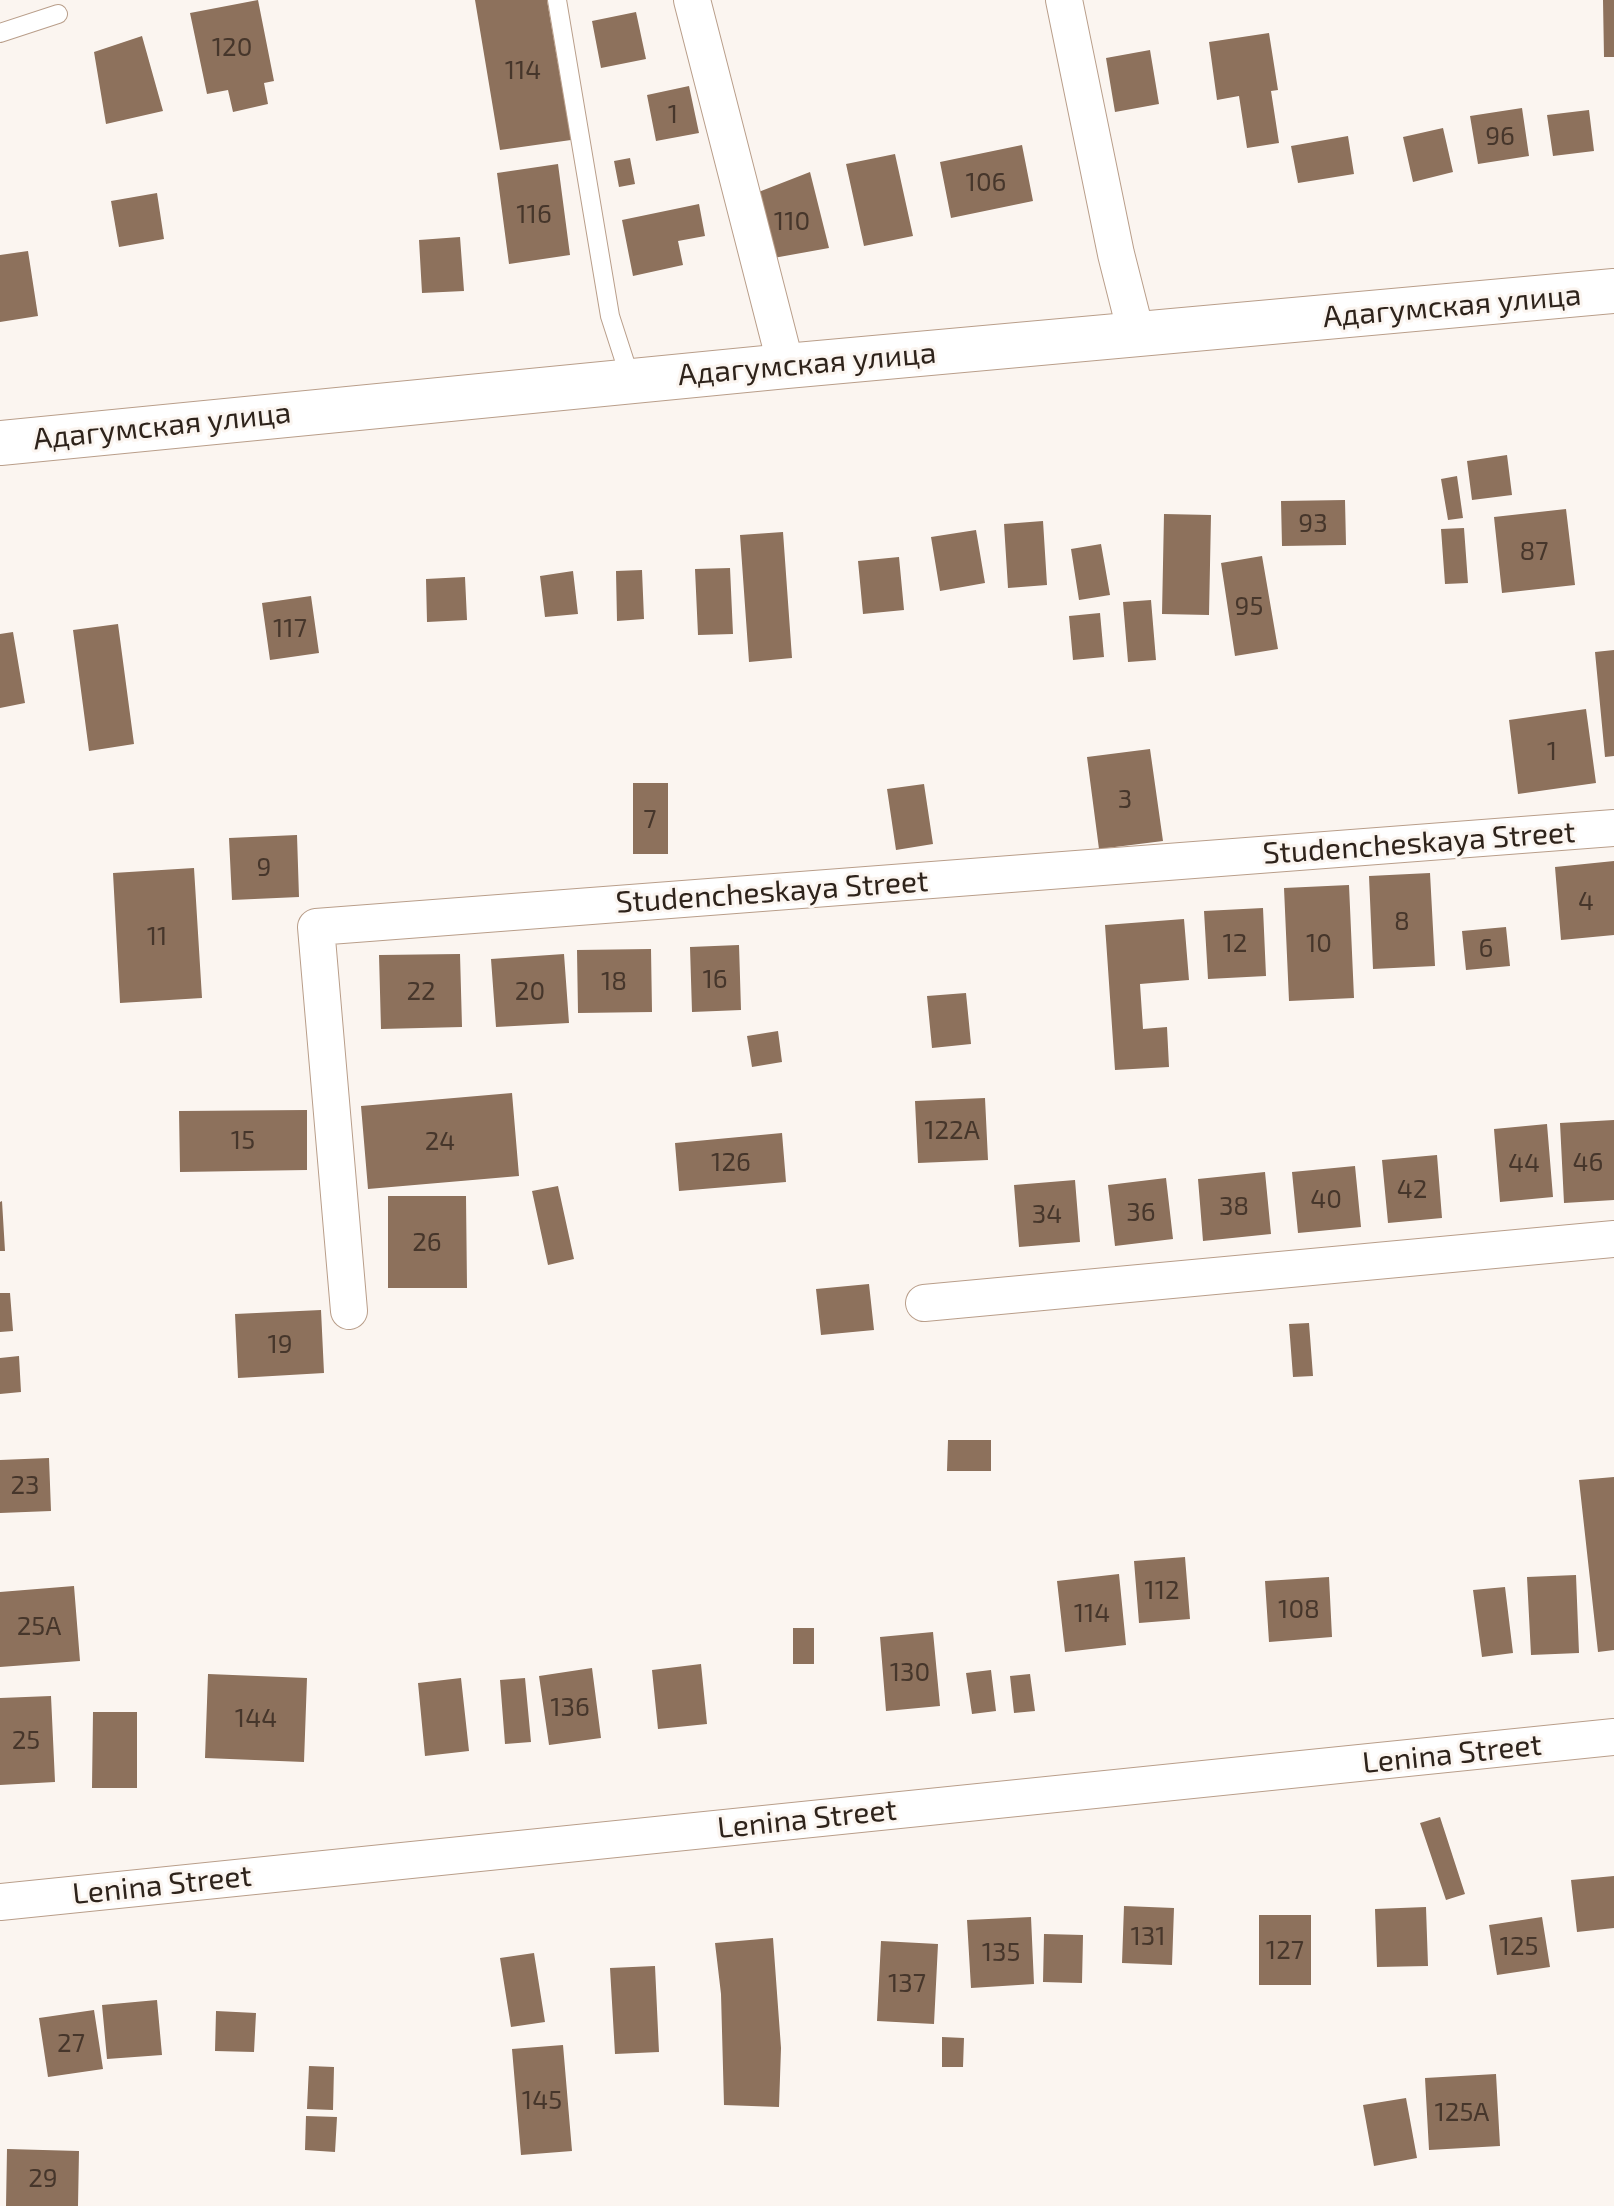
<!DOCTYPE html>
<html>
<head>
<meta charset="utf-8">
<style>
  body { margin:0 }
  canvas { display:block; background:#fbf5f0 }
</style>
</head>
<body>
<canvas width="1614" height="2206"></canvas>
<script>
const g = document.querySelector('canvas').getContext('2d');
g.lineJoin = 'round';
function fill(path, color) { g.fillStyle = color; g.fill(path, 'evenodd'); }
function trace(path, color, width, dash) { g.strokeStyle = color; g.lineWidth = width; g.lineCap = dash ? 'butt' : 'round'; g.setLineDash(dash || []); g.stroke(path); }
function write(font, color, halo, rows, align = 'center') {
  g.font = font + ' "Exo 2",sans-serif'; g.lineWidth = 6; g.setLineDash([]); g.textBaseline = 'middle'; g.strokeStyle = halo; g.fillStyle = color; for (const [text, x, y, turn = 0] of rows) {
    g.save(); g.translate(x, y); g.rotate((+turn || 0) * Math.PI / 180); g.textAlign = isNaN(turn) ? turn : align; if (halo) g.strokeText(text, 0, 0); g.fillText(text, 0, 0); g.restore();
  }
}
const building = new Path2D(`
  M258,0L274,81L264,83L268,104L233,112L228,90L207,94L190,13Z
  M475,0H547L571,140L500,150Z
  M1603,0H1614V57H1604Z
  M636,12L646,59L601,68L592,21Z
  M1269,33L1278,90L1271,91L1279,143L1247,148L1239,96L1217,100L1209,42Z
  M142,36L163,111L106,124L94,52Z
  M1150,50L1159,104L1115,112L1106,58Z
  M689,86L699,133L656,141L647,95Z
  M1522,108L1529,156L1478,164L1470,116Z
  M1589,110L1594,151L1553,156L1547,115Z
  M1443,128L1453,172L1413,182L1403,137Z
  M1348,136L1354,174L1298,183L1291,146Z
  M1022,145L1033,201L951,218L940,162Z
  M895,154L913,236L864,246L846,164Z
  M630,158L635,184L619,187L614,161Z
  M558,164L570,255L509,264L497,173Z
  M810,172L829,248L768,259L756,193Z
  M157,193L164,239L119,247L111,201Z
  M699,204L705,236L678,241L683,265L633,276L622,220Z
  M460,237L464,291L422,293L419,240Z
  M28,251L38,316L0,322V255Z
  M1507,455L1512,495L1472,500L1467,461Z
  M1457,476L1463,518L1448,520L1441,479Z
  M1345,500L1346,545L1282,546L1281,501Z
  M1566,509L1575,585L1502,593L1494,517Z
  M1164,514L1211,515L1209,615L1162,614Z
  M1043,521L1047,585L1008,588L1004,524Z
  M1464,528L1468,583L1445,584L1441,529Z
  M976,530L985,583L940,591L931,537Z
  M783,532L792,658L749,662L740,535Z
  M1101,544L1110,595L1079,600L1071,549Z
  M1262,556L1278,649L1235,656L1221,563Z
  M899,557L904,610L863,614L858,561Z
  M730,568L733,634L698,635L695,569Z
  M642,570L644,619L617,621L616,571Z
  M573,571L578,614L545,617L540,576Z
  M465,577L467,620L427,622L426,579Z
  M311,596L319,653L270,660L262,603Z
  M1151,600L1156,660L1128,662L1123,602Z
  M1100,613L1104,657L1073,660L1069,616Z
  M118,624L134,744L89,751L73,630Z
  M13,632L25,703L0,708V634Z
  M1614,650V756L1605,757L1595,652Z
  M1586,709L1596,783L1518,794L1509,720Z
  M1150,749L1163,841L1099,849L1087,757Z
  M633,783H668V854H633Z
  M924,784L933,844L896,850L887,789Z
  M297,835L299,897L232,900L229,838Z
  M1614,861V935L1561,940L1555,867Z
  M194,868L202,998L120,1003L113,873Z
  M1430,873L1435,966L1373,969L1369,876Z
  M1349,885L1354,998L1289,1001L1284,888Z
  M1263,908L1266,976L1208,979L1204,911Z
  M1184,919L1189,980L1140,984L1143,1029L1167,1027L1169,1067L1115,1070L1105,925Z
  M1506,927L1510,966L1466,970L1462,931Z
  M739,945L741,1010L692,1012L690,947Z
  M651,949L652,1012L578,1013L577,950Z
  M460,954L462,1027L381,1029L379,955Z
  M564,954L569,1023L496,1027L491,959Z
  M966,993L971,1044L932,1048L927,996Z
  M778,1031L782,1062L752,1067L747,1036Z
  M512,1093L519,1176L368,1189L361,1106Z
  M985,1098L988,1160L918,1163L915,1101Z
  M307,1110V1170L180,1172L179,1111Z
  M1614,1120V1200L1564,1203L1560,1123Z
  M1547,1124L1553,1197L1500,1202L1494,1129Z
  M782,1133L786,1182L679,1191L675,1143Z
  M1437,1155L1442,1218L1388,1223L1382,1160Z
  M1355,1166L1361,1227L1298,1233L1292,1172Z
  M1265,1172L1271,1234L1203,1241L1198,1179Z
  M1166,1178L1173,1239L1115,1246L1108,1185Z
  M1075,1180L1080,1242L1019,1247L1014,1185Z
  M558,1186L574,1259L548,1265L532,1191Z
  M388,1196H466L467,1288H388Z
  M2,1201L5,1251H0V1202Z
  M869,1284L874,1330L821,1335L816,1289Z
  M0,1293H10L13,1331L0,1332Z
  M321,1310L324,1373L238,1378L235,1314Z
  M1309,1323L1313,1376L1293,1377L1289,1324Z
  M19,1356L21,1392L0,1394V1358Z
  M948,1440H991V1471H947Z
  M49,1458L51,1511L0,1513V1460Z
  M1614,1477V1650L1598,1652L1579,1480Z
  M1185,1557L1190,1619L1139,1623L1134,1561Z
  M1119,1574L1126,1645L1065,1652L1057,1581Z
  M1576,1575L1579,1653L1531,1655L1527,1577Z
  M1329,1577L1332,1637L1269,1642L1265,1581Z
  M74,1586L80,1661L0,1667V1592Z
  M1505,1587L1513,1653L1482,1657L1473,1590Z
  M793,1628H814V1664H793Z
  M933,1632L940,1706L886,1711L880,1637Z
  M701,1664L707,1724L658,1729L652,1670Z
  M592,1668L601,1738L549,1745L539,1676Z
  M991,1670L996,1711L972,1714L966,1673Z
  M208,1674L307,1678L304,1762L205,1758Z
  M1030,1674L1035,1711L1014,1713L1010,1676Z
  M461,1678L469,1751L425,1756L418,1683Z
  M525,1678L531,1742L505,1744L500,1680Z
  M51,1696L55,1782L0,1785V1698Z
  M93,1712H137V1788H92Z
  M1440,1817L1465,1894L1446,1900L1420,1823Z
  M1614,1876V1928L1577,1932L1571,1880Z
  M1124,1906L1174,1908L1172,1965L1122,1963Z
  M1426,1907L1428,1966L1377,1967L1375,1909Z
  M1259,1915H1311V1985H1259Z
  M1031,1917L1034,1984L971,1988L967,1920Z
  M1542,1917L1550,1967L1497,1975L1489,1925Z
  M1044,1934L1083,1935L1082,1983L1043,1982Z
  M773,1938L781,2048L779,2107L724,2105L721,1994L715,1943Z
  M881,1941L938,1944L934,2024L877,2021Z
  M534,1953L545,2022L511,2027L500,1958Z
  M655,1966L659,2052L615,2054L610,1968Z
  M157,2000L162,2055L107,2059L102,2005Z
  M94,2010L103,2069L48,2077L39,2018Z
  M216,2011L256,2013L254,2052L215,2051Z
  M942,2037L964,2038L963,2067H942Z
  M563,2045L572,2151L521,2155L512,2049Z
  M309,2066L334,2067L333,2110L307,2109Z
  M1496,2074L1500,2146L1429,2150L1425,2078Z
  M1406,2098L1417,2158L1374,2166L1363,2105Z
  M306,2116L337,2117L335,2152L305,2150Z
  M7,2149L79,2151L78,2206H6Z`);
const service = new Path2D(`
  M557,0L610,316L631,381
  M0,33L58,14`);
const minor = new Path2D(`
  M692,0L786,366
  M1064,0L1116,254L1136,333
  M924,1303L1614,1239
  M349,1311L316,927L1614,828
  M0,1902L1614,1737`);
const secondary = new Path2D(`
  M0,443L786,366L1614,291`);
const numberNames = [
  ["120",232,47],
  ["114",523,70],
  ["1",673,114],
  ["96",1500,136],
  ["106",986,182],
  ["116",534,214],
  ["110",792,221],
  ["93",1313,523],
  ["87",1534,551],
  ["95",1249,606],
  ["117",290,628],
  ["1",1552,751],
  ["3",1125,799],
  ["7",650,819],
  ["9",264,867],
  ["4",1586,901],
  ["8",1402,921],
  ["11",157,936],
  ["12",1235,943],
  ["10",1319,943],
  ["6",1486,948],
  ["16",715,979],
  ["18",614,981],
  ["22",421,991],
  ["20",530,991],
  ["122А",952,1130],
  ["15",243,1140],
  ["24",440,1141],
  ["126",731,1162],
  ["46",1588,1162],
  ["44",1524,1163],
  ["42",1412,1189],
  ["40",1326,1199],
  ["38",1234,1206],
  ["36",1141,1212],
  ["34",1047,1214],
  ["26",427,1242],
  ["19",280,1344],
  ["23",25,1485],
  ["112",1162,1590],
  ["108",1299,1609],
  ["114",1092,1613],
  ["25А",39,1626],
  ["130",910,1672],
  ["136",570,1707],
  ["144",256,1718],
  ["25",26,1740],
  ["131",1148,1936],
  ["125",1519,1946],
  ["127",1285,1950],
  ["135",1001,1952],
  ["137",907,1983],
  ["27",71,2043],
  ["145",542,2100],
  ["125А",1462,2112],
  ["29",43,2178]
];
const streetNames = [
  ["Адагумская улица",1452,306,-5],
  ["Адагумская улица",807,364,-5],
  ["Адагумская улица",162,426,-6],
  ["Studencheskaya Street",1419,843,-4],
  ["Studencheskaya Street",772,892,-4],
  ["Lenina Street",1452,1754,-6],
  ["Lenina Street",807,1819,-6],
  ["Lenina Street",162,1885,-6]
];
fill(building, '#8d715c');
trace(service, '#b99e8a', 20);
trace(minor, '#b99e8a', 38);
trace(secondary, '#b99e8a', 46);
trace(service, '#fff', 18);
trace(minor, '#fff', 36);
trace(secondary, '#fff', 44);
write('26px', '#46362b', null, numberNames);
write('30px', '#2e231b', '#fbf5f0', streetNames);
</script>
</body>
</html>
